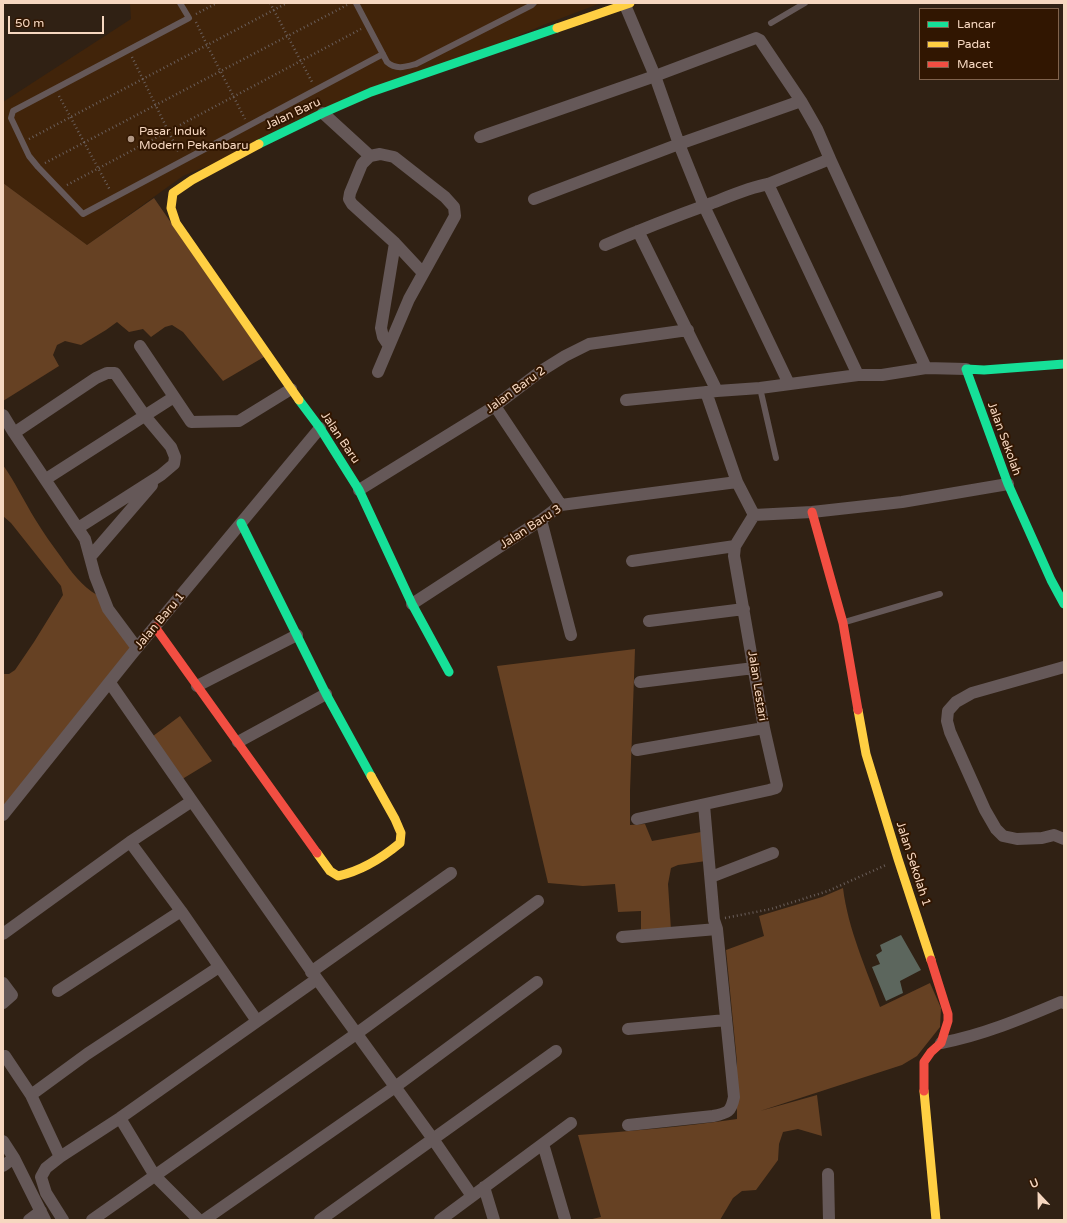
<!DOCTYPE html>
<html>
<head>
<meta charset="utf-8">
<style>
  body { margin:0 }
  #map { position:relative; width:1067px; height:1223px; overflow:hidden; background:#302114; font-family:"Varela Round",sans-serif }
  canvas { display:block }
  .frame { position:absolute; inset:0; border:4px solid #f6d7c0; pointer-events:none }
  .legend { position:absolute; left:919px; top:8px; width:140px; height:72px; box-sizing:border-box; background:#311601; border:1px solid #80634d; margin:0; padding:5px 7px; list-style:none; font-size:12px; color:#f6d7c0 }
  .legend li { display:flex; align-items:center; gap:8px; height:20px }
  .legend b { width:20px; border:1px solid #80634d }
  .north { position:absolute; left:1019px; top:1175px; width:40px; height:40px; -webkit-text-stroke:3px #311601; paint-order:stroke; rotate:338deg; font-size:11px; font-weight:700; line-height:16px; text-align:center; color:#f6d7c0 }
  .north::after { content:''; display:block; margin:auto; width:14px; height:18px; background:#f6d7c0; clip-path:polygon(50% 0,100% 100%,50% 72%,0 100%) }
  .scale { position:absolute; left:8px; top:16px; width:96px; height:18px; box-sizing:border-box; border:2px solid #f6d7c0; border-top:0; padding-left:5px; font-size:12px; line-height:14px; white-space:nowrap; color:#f6d7c0; -webkit-text-stroke:3px #311601; paint-order:stroke }
</style>
</head>
<body>
<div id="map">
<canvas width="1067" height="1223"></canvas>
<div class="frame"></div>
<ul class="legend">
<li><b style="height:5px;background:#16e098"></b>Lancar</li>
<li><b style="height:5px;background:#ffcf43"></b>Padat</li>
<li><b style="height:5px;background:#f24e42"></b>Macet</li>
</ul>
<div class="north">U</div>
<div class="scale">50 m</div>
</div>
<script>
const g = document.querySelector('canvas').getContext('2d');
g.lineJoin = 'round';
function fill(path, color) { g.fillStyle = color; g.fill(path, 'evenodd'); }
function trace(path, color, width, dash) { g.strokeStyle = color; g.lineWidth = width; g.lineCap = dash ? 'butt' : 'round'; g.setLineDash(dash || []); g.stroke(path); }
function write(font, color, halo, rows, align = 'center') {
  g.font = font + ' "Varela Round",sans-serif'; g.lineWidth = 4; g.setLineDash([]); g.textBaseline = 'middle'; g.strokeStyle = halo; g.fillStyle = color; for (const [text, x, y, turn = 0] of rows) {
    g.save(); g.translate(x, y); g.rotate((+turn || 0) * Math.PI / 180); g.textAlign = isNaN(turn) ? turn : align; if (halo) g.strokeText(text, 0, 0); g.fillText(text, 0, 0); g.restore();
  }
}
const built = new Path2D(`
  M130,3H601L546,24L183,176L87,245L3,183V102L131,19Z`);
const green = new Path2D(`
  M3,183L87,245L154,198L264,357L223,381L183,332L172,325L165,327L151,337L143,329L129,332L117,322L106,330L81,345L65,341L57,345L53,355L59,366L3,401Z
  M3,465C15,482 24,501 35,519C43,532 52,545 61,557C71,572 82,586 97,595L132,648L3,810V674H9L15,670L34,642L63,595L61,586L11,523L3,516Z
  M635,649L630,791V825L645,824L652,841L701,832L706,861L678,865L671,868L668,884L671,930L639,933L641,929V911L618,912L615,884L583,886L548,883L497,666Z
  M180,716L212,761L179,781L149,739Z
  M843,888C848,929 866,968 880,1007L930,983L941,1008L940,1027L917,1056L902,1065L760,1111L817,1095L822,1136L798,1129L783,1132L779,1144L778,1160L756,1190L742,1191L733,1198L720,1220H588L601,1217L578,1135C631,1131 684,1127 737,1119V1062L726,950L764,936L759,916L822,897Z`);
const building = new Path2D(`
  M901,935L921,970L900,981L903,993L886,1001L872,967L880,964L876,955L882,951L880,945Z`);
const path = new Path2D(`
  M270,3L312,82
  M196,14L217,3
  M196,22L207,45L245,119
  M132,57L179,153
  M59,96L110,190
  M29,139L287,3
  M45,163L347,5
  M67,185L361,29
  M725,918L771,909L828,891L886,865`);
const lane = new Path2D(`
  M180,3L189,18L13,111L11,118L29,156L38,167L83,214L383,54
  M356,3L387,62C396,70 405,67 416,64L532,5L534,3
  M771,23L805,3
  M760,388L776,458
  M845,622L940,594`);
const street = new Path2D(`
  M625,5L655,76L679,144L704,206L789,384
  M323,113L370,156L362,164L350,193L349,199L352,204L395,243L381,328L383,337L389,346
  M480,137L655,76L756,38L760,40L801,101L817,129L830,159
  M370,156L380,154L394,157L445,197L454,207L455,216L409,299L378,372
  M768,184L858,375
  M534,199L679,144L801,101
  M638,231L717,391
  M395,243L423,273
  M605,245C640,230 676,216 712,203C730,196 748,188 768,184L830,159L926,368
  M140,346L191,422L239,421L291,389
  M706,392L737,482L754,515L812,512L902,502L1008,484
  M626,400L717,391L760,388L858,375H882L926,368L966,369
  M495,406L561,505
  M3,415L14,433L85,539L95,576L108,609L137,648
  M14,433L96,378L107,373H115L145,416L171,447L175,457L174,464L161,475L78,528
  M46,479L174,397
  M359,490L495,406L541,371L565,356L589,344L688,330
  M541,520L571,635
  M90,557L152,485
  M632,561L735,546
  M412,604L541,520L561,505L737,482
  M649,621L744,609
  M1064,667L972,693L956,702L948,711L947,721L950,732L985,810L996,829L1003,836L1017,839L1042,838L1054,835L1064,839
  M640,682L754,668
  M110,683L192,801
  M197,686L297,635
  M238,742L326,694
  M637,750L764,728
  M3,815L132,654L320,428
  M637,819L769,790L776,788L777,785L764,728L734,556L735,546L754,515
  M130,842L181,911L257,1021
  M711,877L773,853
  M3,934L130,842L192,801L317,979L433,1139L472,1196
  M622,937L717,929
  M311,972L451,873
  M3,983L12,995L3,1003
  M58,991L181,911
  M628,1029L726,1020
  M941,1043C983,1035 1021,1019 1061,1002L1064,1003
  M5,1056L31,1095L60,1157
  M31,1095L87,1054L219,967
  M120,1118L155,1176L199,1220
  M628,1125L713,1116C728,1113 731,1112 734,1097L717,929L714,920L704,805
  M3,1141L14,1158L45,1220
  M543,1144L565,1219
  M3,1166L14,1158
  M828,1174L829,1220
  M484,1187L494,1220
  M29,1220L41,1211
  M63,1220L46,1193L41,1177L46,1168L60,1157L120,1118L317,979
  M92,1220L356,1034L538,901
  M204,1220L395,1087L537,982
  M320,1220L556,1051
  M440,1220L571,1123`);
const fast = new Path2D(`
  M259,144L323,113L371,92L557,28
  M1064,364L984,370L966,369L1008,484L1051,580L1064,604
  M299,400L320,428L359,490L412,604L449,672
  M241,523L326,694L371,776`);
const slow = new Path2D(`
  M557,28L630,3
  M259,144L192,180L173,193L171,208L176,223L299,400
  M858,710L866,754L898,859L931,960
  M317,853L330,871L338,876C361,871 382,858 400,843L401,833L395,819L371,776
  M924,1091L936,1220`);
const jam = new Path2D(`
  M812,512L843,623L858,710
  M155,627L317,853
  M924,1091V1062L931,1052L941,1043L948,1021V1014L931,960`);
const markers = [
  [131,139,4,"#b19784"]
];
const streetNames = [
  ["Jalan Baru",293,114,-25],
  ["Jalan Baru 2",516,390,-36],
  ["Jalan Baru",340,438,56],
  ["Jalan Sekolah",1004,439,70],
  ["Jalan Baru 3",531,527,-33],
  ["Jalan Baru 1",160,621,-50],
  ["Jalan Lestari",757,686,81],
  ["Jalan Sekolah 1",913,864,72]
];
const poiNames = [
  ["Pasar Induk",139,132],
  ["Modern Pekanbaru",139,146]
];
fill(built, '#41240a');
fill(green, '#664123');
fill(building, '#5c665d');
trace(path, '#6a5f5c', 2.5, [1, 3]);
trace(lane, '#655858', 6);
trace(street, '#655858', 12);
trace(fast, '#16e098', 9);
trace(slow, '#ffcf43', 9);
trace(jam, '#f24e42', 9);
for (const [x, y, r, color] of markers) { const dot = new Path2D(); dot.arc(x, y, r, 0, 2 * Math.PI); g.fillStyle = color; g.fill(dot); trace(dot, '#311601', 1.5); }
write('12px', '#f6d7c0', '#311601', streetNames);
write('12px', '#f6d7c0', '#311601', poiNames, 'left');
</script>
</body>
</html>
